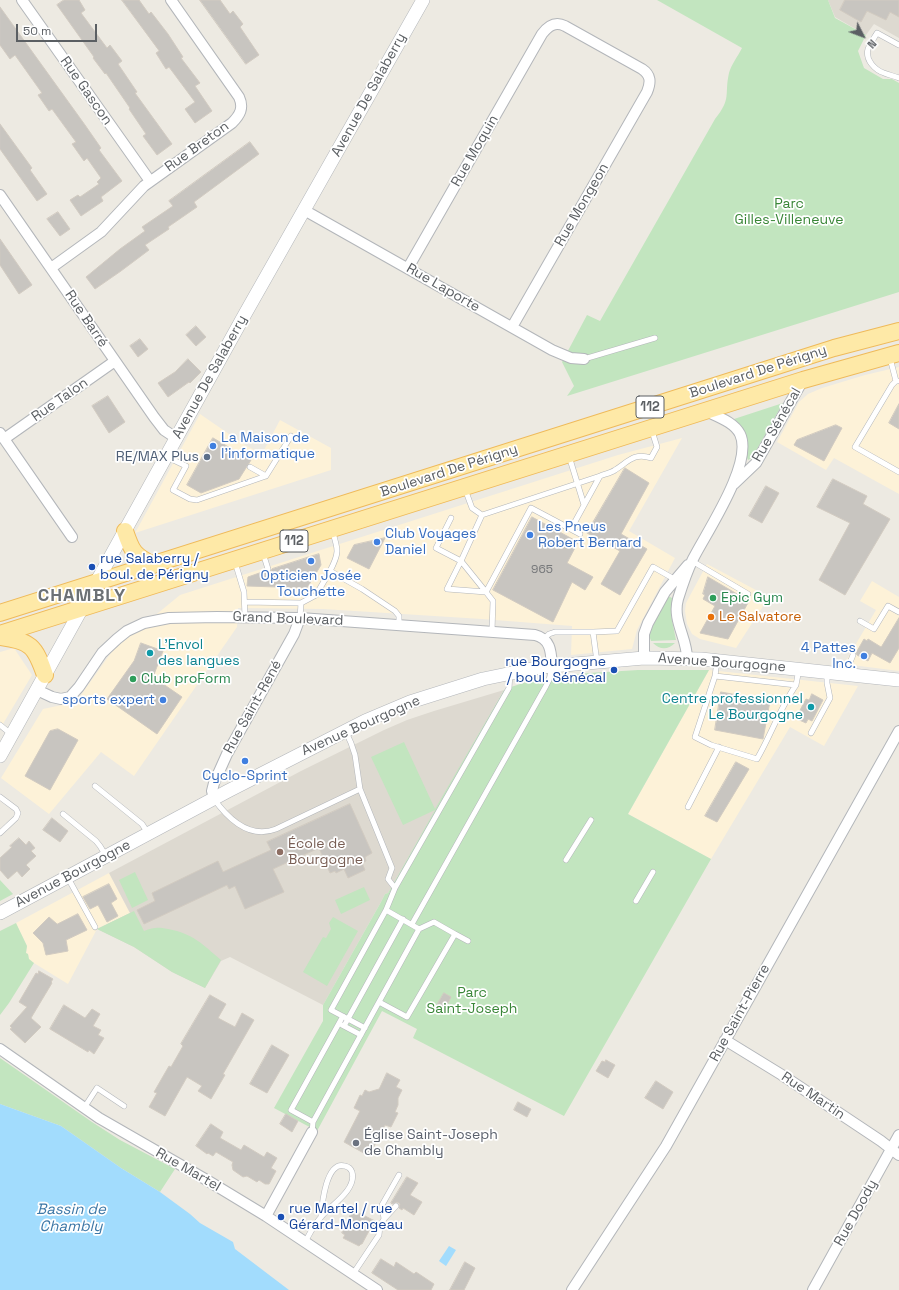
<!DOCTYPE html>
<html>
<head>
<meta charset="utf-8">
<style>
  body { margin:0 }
  #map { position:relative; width:899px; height:1290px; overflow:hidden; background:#edeae2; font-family:"Space Grotesk",sans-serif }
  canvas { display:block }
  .north { position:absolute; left:843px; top:16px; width:40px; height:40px; -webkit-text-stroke:3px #fff; paint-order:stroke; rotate:132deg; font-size:11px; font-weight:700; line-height:16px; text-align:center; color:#5b5f63 }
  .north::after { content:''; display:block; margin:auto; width:14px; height:18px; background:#5b5f63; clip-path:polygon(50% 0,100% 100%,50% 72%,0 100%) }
  .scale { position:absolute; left:16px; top:24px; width:81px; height:18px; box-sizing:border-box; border:2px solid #5b5f63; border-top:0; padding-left:5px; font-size:12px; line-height:14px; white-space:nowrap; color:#5b5f63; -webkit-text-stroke:3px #fff; paint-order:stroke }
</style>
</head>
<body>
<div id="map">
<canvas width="899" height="1290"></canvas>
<div class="north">N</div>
<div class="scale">50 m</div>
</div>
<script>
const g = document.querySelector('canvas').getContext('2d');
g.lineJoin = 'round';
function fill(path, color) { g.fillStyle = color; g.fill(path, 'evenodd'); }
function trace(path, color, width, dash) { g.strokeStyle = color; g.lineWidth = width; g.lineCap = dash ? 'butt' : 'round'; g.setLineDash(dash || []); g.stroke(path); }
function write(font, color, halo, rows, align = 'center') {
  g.font = font + ' "Space Grotesk",sans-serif'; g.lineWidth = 3.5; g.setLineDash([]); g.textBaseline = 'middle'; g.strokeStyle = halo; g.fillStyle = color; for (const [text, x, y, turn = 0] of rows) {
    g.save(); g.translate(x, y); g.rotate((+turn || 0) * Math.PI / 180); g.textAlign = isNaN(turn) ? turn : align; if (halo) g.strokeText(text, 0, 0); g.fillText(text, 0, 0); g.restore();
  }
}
const commercial = new Path2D(`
  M899,367V494L834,458L826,470L777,442L799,402L808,394L822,388L865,375Z
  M200,414L245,445L262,454L280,420L331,448V470L135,533Z
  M682,438L629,531L675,558L637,630L632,649L571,655L572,626L482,619L323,609L238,608L237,627L134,776L101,752L49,814L1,778L43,709L76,702L113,650L180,595L618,455Z
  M707,564L769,597L736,648L700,639L692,634L687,624L685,611L686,603Z
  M872,581L899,597V671L844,664L876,610L860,601Z
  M14,648L32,675L0,729V652Z
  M709,670L858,686L824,746L790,727L711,859L628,814Z
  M109,873L130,913L97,929L68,984L29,960L28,954L26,953L27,946L16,923Z`);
const education = new Path2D(`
  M828,0H899V38L874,24L866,35L835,17Z
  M504,690L388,893L385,894L381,902L323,1005L230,957L221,961L205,988L172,972L134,947L97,929L130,913L109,873L301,771L384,730L407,720L434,711Z`);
const green = new Path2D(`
  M657,0H828L835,18L866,35L858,51L864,68L883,79H892L899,83V292L567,396L574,386L562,362L587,315L600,321L715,119C732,98 724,95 729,73C731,65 738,56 742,48Z
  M783,403L752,458L748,460C746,456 747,452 747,447C747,436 743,426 734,419Z
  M668,596L672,598L671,615L676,640L651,641L649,635L650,631Z
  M653,643H675C668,650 660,650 653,643Z
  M638,670H709L628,814L711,859L564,1116L413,1038L417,1029L382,1011L317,1131L274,1108L323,1021V1005L381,902L385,894L388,893L435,810L403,825L371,757L404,742L435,809L504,690C541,673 597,673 638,670Z
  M135,872L148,900L132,908L119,880Z
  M0,880L13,894L0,901Z
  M364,887L370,900L341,914L335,900Z
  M134,911L144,931C154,927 158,927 168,929C194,934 202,944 221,960L205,988L172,972L134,947L97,929Z
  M333,917L358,931L327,986L303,972L323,937L326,938L331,929L329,923Z
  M16,923L27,946L26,953L28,954L29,959L34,963L9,1003L0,1015V931Z
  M0,1058L92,1122L120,1140L175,1169L160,1192L121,1168L61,1126L0,1104Z`);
const water = new Path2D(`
  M0,1104L61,1126L121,1168L160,1192L190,1214L200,1223L233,1242L235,1249L289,1290H0Z
  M449,1246L456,1250L446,1266L439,1261Z`);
const building = new Path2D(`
  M64,0H79L85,10L81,13L107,48L110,45L122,61L118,64L137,92L135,93L172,144L157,155L143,136L146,134L129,109L130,108L106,73L105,74L93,58L94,57L57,5Z
  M122,0H139L149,14L151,12L168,34L183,57L181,58L200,83L195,86L212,111L195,123L185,109L195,102L169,67L166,69L156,53L159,51Z
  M200,0H220L230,14L233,11L243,24L240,27L259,55L246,64Z
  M845,0H899V17L890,12L886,20L867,11L861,22L840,10Z
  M0,7L85,125L101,148L99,150L122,181L101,197L103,201L81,216L70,200L78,195L80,197L99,184L97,182L101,178L87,158L84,161L72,144L76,142L52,109L49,111L38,95L42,93L15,55L10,59L0,45Z
  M0,124L32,168L30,170L47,194L37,201L0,149Z
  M250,142L259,154L194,202L197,207L168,227L169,229L145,245L149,250L121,271L95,289L86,277L120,249L145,231L142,227L173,206L169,201Z
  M58,212L70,229L60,236L47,219Z
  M0,239L32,285L19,294L0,265Z
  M196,326L206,337L196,346L186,335Z
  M140,339L148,349L138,357L130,346Z
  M188,359L201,372L190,383L189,382L168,397L158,383L175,372Z
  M108,396L125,422L109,433L92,406Z
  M899,404V429L889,423Z
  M836,425L842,428L824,461L794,445L797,440Z
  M213,438L251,460L239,479L201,493L187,485Z
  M625,468L649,483L621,534L647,549L620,595L601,584L620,551L587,533Z
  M833,479L867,496L863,504L890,519L845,595L819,580L850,523L817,507Z
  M766,486L779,493L762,523L749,516Z
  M532,517L578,542L567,563L593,577L585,590L572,582L553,622L493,590Z
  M385,538L369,569L347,558L354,545Z
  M319,554L321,565L307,588L247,586L248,577L265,571L270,573L272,569Z
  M708,577L749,601L728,639L700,633L715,606L703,599L705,595L703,594Z
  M899,618V648L890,663L872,653L868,661L857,655L856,653L864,639L867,641L868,639L881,647Z
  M141,643L163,651L153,677L182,697L157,734L107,699L134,661Z
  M721,692L770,701L763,739L715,730Z
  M812,694L823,700L812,721L808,719L806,723L797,719L800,715L798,714L806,699L809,700Z
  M58,729L78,740L50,790L25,776L50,731Z
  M736,762L749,769L717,822L705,816Z
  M350,804L372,853L365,857L366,861L362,863L365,870L348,878L344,869L336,873L335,871L330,873L319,848L273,869L284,892L245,909L235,886L229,889L227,885L144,924L137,910L155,901L152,893L218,861L223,872L249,860L271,850L267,842Z
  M52,818L68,831L60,842L43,830Z
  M19,838L26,845L29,841L35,848L31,851L36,856L26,865L30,869L22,877L17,871L8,879L0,870V858L12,847L10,846Z
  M109,884L117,899L111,903L118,916L107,922L98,905L90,909L83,897Z
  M78,914L87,930L66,940L68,951L46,955L43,943L33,933L49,917L57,924Z
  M39,971L53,979L51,982L52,983L31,1018L41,1027L25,1043L10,1029L12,1028L10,1026L27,1007L19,1002L36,973L38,974Z
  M444,993L451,997L444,1011L436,1007Z
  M210,995L226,1004L218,1018L235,1027L242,1013L254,1020L223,1074L225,1075L211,1099L198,1091L202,1086L187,1077L165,1116L149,1107L157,1093L154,1092L169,1066L171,1067L183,1046L181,1044Z
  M64,1005L85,1018L92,1009L100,1014L93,1026L101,1030L98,1035L104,1038L94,1054L89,1050L88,1052L50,1029Z
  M272,1045L289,1055L267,1093L250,1084Z
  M606,1060L615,1065L608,1078L596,1071L602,1061L605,1062Z
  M387,1073L400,1080L396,1087L402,1090L398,1098V1105L395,1112L398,1113L391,1127L385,1125L369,1156L344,1142L360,1111L354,1108L360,1095L362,1096L365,1090L369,1092L379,1089Z
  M656,1081L673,1092L663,1109L645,1098Z
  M518,1102L531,1109L527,1117L514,1110Z
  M286,1114L298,1121L292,1132L280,1124Z
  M211,1124L223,1132L220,1138L241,1150L244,1145L264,1157L267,1152L277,1158L271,1168L276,1171L269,1184H265L259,1180L257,1182L247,1176L243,1177L233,1170L232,1165L233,1162L216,1152L213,1156L208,1153L207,1154L196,1146Z
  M407,1177L418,1183L410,1195L422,1202L414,1215L403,1208L402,1210L399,1208L400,1204L397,1202L392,1204L391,1203Z
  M353,1210L377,1222L372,1232L369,1231L362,1244H361L359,1246L343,1238L345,1235L342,1233Z
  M381,1259L394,1267L396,1262L414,1274L416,1272L434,1284L431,1290H398L372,1273Z
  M465,1262L475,1268L464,1290H450Z`);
const service = new Path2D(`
  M899,45L877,33C874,38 870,44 868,49C865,60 875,70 884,73C889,75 894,76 899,78
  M890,358L896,381H898
  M584,359L655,338
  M896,381L892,385L855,447L899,472
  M569,456L584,505
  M167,457L186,466L173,490L190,499L197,500L266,476L291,436
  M250,467L266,476
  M465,489L472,508L482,515L600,476
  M482,515L461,561L486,592
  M451,518L436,548L461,561L447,589L486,592
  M571,529L600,476C605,474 611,473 615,470C628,462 634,452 651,458L657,447L652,431
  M263,553L268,569
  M692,561L748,594
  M235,562L244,592L245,617
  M330,571C340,552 338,549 332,530
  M245,602L301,603L316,595L330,571L362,589L395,611L399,616V625
  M300,618L301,603
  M860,621L874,629L888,606L899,612
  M492,631L493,601L486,592L531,508L580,534
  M544,639L549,634L555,632H593
  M717,661L715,676L796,685L799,669
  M597,662L593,632L617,631L653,567L676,580
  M847,674L849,665L853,655
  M715,676L695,737L711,745L757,759C771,735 780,708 796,685
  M0,725L11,734
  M346,732L351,743L355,755L360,789L392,868L388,879L395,888
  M811,733L830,698L827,683V674
  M95,786L142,824L148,833
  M0,797L16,809L18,813L16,818L0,833
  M214,799C229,820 250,839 276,829L360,789
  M688,807L719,747
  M63,814L96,841L100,846L106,856
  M566,860L591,820
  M68,878L95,927
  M636,901L653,872
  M386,910L395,888L509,688L510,674
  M412,924L546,686L549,680L552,667
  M455,934L468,941
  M379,1002L407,1017L455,934L434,922L419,929
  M342,1025L361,1035
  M344,1026L403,919
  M84,1108L97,1088L124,1106
  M313,1122L291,1110L343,1016
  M312,1132L313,1122L419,929L386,910L331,1010L365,1028
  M384,1219L396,1206
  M305,1242C310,1233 315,1223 322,1216C331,1205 357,1190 352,1172C351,1169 349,1167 345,1166C326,1160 322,1205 321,1216
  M353,1274L379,1235L380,1226L384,1219L382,1205L399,1175`);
const minor = new Path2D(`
  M22,0L150,181
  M0,195L154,417L164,430L176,438
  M304,210L552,350L571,358L584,359
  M51,268L101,232L144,186L232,123C240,115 244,108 239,97L171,0
  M408,268L542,34C548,26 555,21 565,26L642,69C651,75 651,82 647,92L512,327
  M0,433L72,537
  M4,439L115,361
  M734,484L756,463L803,380
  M644,658V634L648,623L665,592L688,565
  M687,658C687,638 672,620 678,599C682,586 687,571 693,559C706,533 754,463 740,434C734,422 718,417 706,411
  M37,690L52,697L61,699L70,697L79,687L102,653L117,639L127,631L144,623L169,618L217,617L300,618L535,635C551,639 551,652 552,666
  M214,798L212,791L214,783L227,754L294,634L300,618
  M725,1040L782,1075L881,1141L899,1155
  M0,1049L99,1118L205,1179L266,1216L377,1290
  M266,1216L312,1132
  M572,1290L666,1146L899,731
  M813,1290L899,1135`);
const tertiary = new Path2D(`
  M0,756L245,314L423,0
  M0,913L228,791L365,721L410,702L483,679L541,667L644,658L701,659L899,680`);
const primary = new Path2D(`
  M125,531C132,552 134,555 153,565
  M0,613L834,348L899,331
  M0,634L803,380L899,353
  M0,637C31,641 35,646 45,675`);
const markers = [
  [213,446,4,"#3f7fe0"],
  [207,457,4,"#5c6f8a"],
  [530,535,4,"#3f7fe0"],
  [377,542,4,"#3f7fe0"],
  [311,561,4,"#3f7fe0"],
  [92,567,4,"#1a4fb4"],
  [713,598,4,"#2e9e5b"],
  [711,617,4,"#e8710a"],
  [150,653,4,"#0f9aa8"],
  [864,656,4,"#3f7fe0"],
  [614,670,4,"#1a4fb4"],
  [133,679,4,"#2e9e5b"],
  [163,700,4,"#3f7fe0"],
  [811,707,4,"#0f9aa8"],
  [245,761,4,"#3f7fe0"],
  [280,852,4,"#8d6e63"],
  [356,1143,4,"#6b7280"],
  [281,1217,4,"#1a4fb4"]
];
const numberNames = [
  ["965",542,570]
];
const shields = [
  [650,407,28],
  [294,541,28]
];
const shieldNames = [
  ["112",650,407],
  ["112",294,541]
];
const streetNames = [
  ["Rue Gascon",86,91,55],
  ["Avenue De Salaberry",369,95,-61],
  ["Rue Breton",197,147,-36],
  ["Rue Moquin",475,151,-60],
  ["Rue Mongeon",582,205,-60],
  ["Rue Laporte",443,288,30],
  ["Rue Barré",86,319,56],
  ["Boulevard De Périgny",758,372,-18],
  ["Avenue De Salaberry",210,377,-61],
  ["Rue Talon",60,400,-35],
  ["Rue Sénécal",777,425,-60],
  ["Boulevard De Périgny",449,471,-18],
  ["Grand Boulevard",288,619,2],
  ["Avenue Bourgogne",722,663,4],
  ["Rue Saint-René",253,707,-61],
  ["Avenue Bourgogne",361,726,-24],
  ["Avenue Bourgogne",73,874,-28],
  ["Rue Saint-Pierre",740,1013,-61],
  ["Rue Martin",813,1096,34],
  ["Rue Martel",188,1170,30],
  ["Rue Doody",856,1213,-61]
];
const parkNames = [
  ["Parc",789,204],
  ["Gilles-Villeneuve",789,220],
  ["Parc",472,993],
  ["Saint-Joseph",472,1009]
];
const shopNames = [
  ["La Maison de",221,438],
  ["l'informatique",221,454],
  ["Les Pneus",538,527],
  ["Robert Bernard",538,543],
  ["Club Voyages",385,534],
  ["Daniel",385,550],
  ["Opticien Josée",311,576,"center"],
  ["Touchette",311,592,"center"],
  ["4 Pattes",856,648,"right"],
  ["Inc.",856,664,"right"],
  ["sports expert",155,700,"right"],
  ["Cyclo-Sprint",245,776,"center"]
];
const serviceNames = [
  ["RE/MAX Plus",199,457]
];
const transitNames = [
  ["rue Salaberry /",100,559],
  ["boul. de Périgny",100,575],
  ["rue Bourgogne",606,662,"right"],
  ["/ boul. Sénécal",606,678,"right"],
  ["rue Martel / rue",289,1209],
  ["Gérard-Mongeau",289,1225]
];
const leisureNames = [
  ["Epic Gym",721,598],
  ["Club proForm",141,679]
];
const foodNames = [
  ["Le Salvatore",719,617]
];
const cultureNames = [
  ["L'Envol",158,645],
  ["des langues",158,661],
  ["Centre professionnel",803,699,"right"],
  ["Le Bourgogne",803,715,"right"]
];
const educationNames = [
  ["École de",288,844],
  ["Bourgogne",288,860]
];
const worshipNames = [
  ["Église Saint-Joseph",364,1135],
  ["de Chambly",364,1151]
];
const waterNames = [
  ["Bassin de",71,1210],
  ["Chambly",71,1227]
];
const districtNames = [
  ["CHAMBLY",82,596]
];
fill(commercial, '#fdf2d8');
fill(education, '#ddd9d0');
fill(green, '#c2e5bf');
fill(water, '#a2dcfd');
fill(building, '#c8c5c0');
trace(building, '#d2cbc1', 1);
trace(service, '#b3b6ba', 6);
trace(minor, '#b3b6ba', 12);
trace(tertiary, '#b3b6ba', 14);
trace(primary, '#efba5a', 18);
trace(service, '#fff', 5);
trace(minor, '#fff', 10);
trace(tertiary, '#fff', 13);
trace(primary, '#fee9a7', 16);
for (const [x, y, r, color] of markers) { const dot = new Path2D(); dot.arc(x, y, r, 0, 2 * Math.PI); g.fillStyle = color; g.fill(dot); trace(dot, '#fff', 1.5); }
write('12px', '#76787a', null, numberNames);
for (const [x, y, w] of shields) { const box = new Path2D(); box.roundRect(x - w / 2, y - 11, w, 22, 3); g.fillStyle = '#fff'; g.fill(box); trace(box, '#5b5f63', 1); }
write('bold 13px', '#5b5f63', null, shieldNames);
write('14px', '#5b5f63', '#fff', streetNames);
write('14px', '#398637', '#fff', parkNames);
write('14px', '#366cbe', '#fff', shopNames, 'left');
write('14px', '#4e5e75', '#fff', serviceNames, 'right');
write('14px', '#164399', '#fff', transitNames, 'left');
write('14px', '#27864d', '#fff', leisureNames, 'left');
write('14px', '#c56008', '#fff', foodNames, 'left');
write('14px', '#0d838f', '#fff', cultureNames, 'left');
write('14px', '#785e54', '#fff', educationNames, 'left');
write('14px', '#5b616d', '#fff', worshipNames, 'left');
write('italic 15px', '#3d78a7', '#fff', waterNames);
g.letterSpacing = '1px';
write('bold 18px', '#6c7175', '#fff', districtNames);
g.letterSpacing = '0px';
</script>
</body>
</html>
